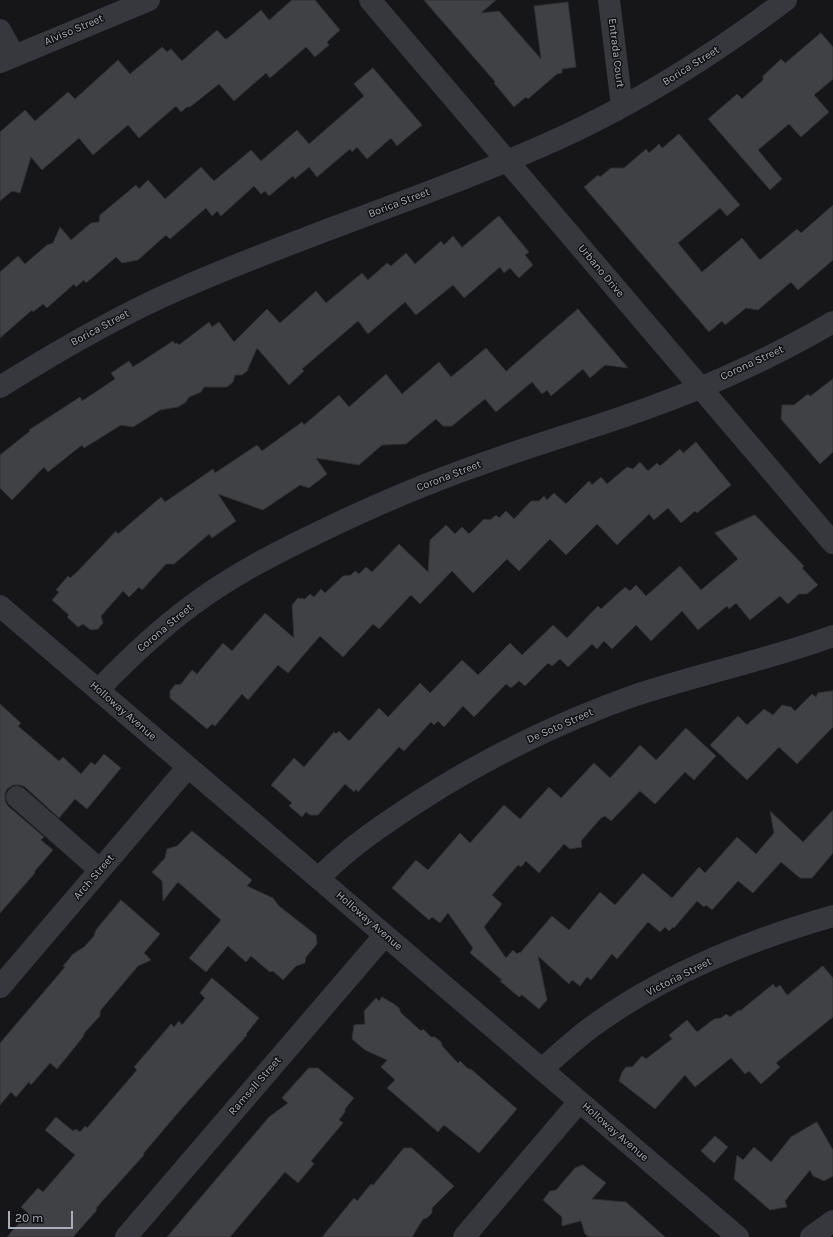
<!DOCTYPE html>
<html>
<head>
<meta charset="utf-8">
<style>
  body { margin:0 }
  #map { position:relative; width:833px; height:1237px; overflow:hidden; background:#161618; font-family:Karla,sans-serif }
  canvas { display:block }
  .scale { position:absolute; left:8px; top:1211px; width:65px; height:18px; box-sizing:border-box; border:2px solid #a8adb8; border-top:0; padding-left:5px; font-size:12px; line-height:14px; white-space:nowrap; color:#a8adb8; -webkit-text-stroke:3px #111113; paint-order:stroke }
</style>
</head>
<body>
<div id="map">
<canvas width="833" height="1237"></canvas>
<div class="scale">20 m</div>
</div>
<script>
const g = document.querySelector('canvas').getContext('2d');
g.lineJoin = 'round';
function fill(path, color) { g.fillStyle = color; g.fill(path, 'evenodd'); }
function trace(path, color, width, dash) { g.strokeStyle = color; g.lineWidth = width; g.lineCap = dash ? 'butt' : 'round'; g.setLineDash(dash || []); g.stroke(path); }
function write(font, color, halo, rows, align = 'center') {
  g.font = font + ' Karla,sans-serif'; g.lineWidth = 3; g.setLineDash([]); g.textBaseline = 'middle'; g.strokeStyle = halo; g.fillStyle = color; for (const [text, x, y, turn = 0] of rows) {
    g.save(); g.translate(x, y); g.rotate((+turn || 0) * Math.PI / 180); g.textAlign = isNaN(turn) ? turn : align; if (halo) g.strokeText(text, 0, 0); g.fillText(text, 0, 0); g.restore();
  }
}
const building = new Path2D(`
  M292,0H315L340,30L327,42L329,45L315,57L306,47L270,78L266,73L234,101L219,84L190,107H187L181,112L176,106L139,138L128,125L93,155L79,138L42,170L31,157L20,193L12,191L0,201V132L25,110L35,121L68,92L75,99L118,60L130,74L162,47L167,52L171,49L182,61L217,30L225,39L228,38L261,10L269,20Z
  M424,0H496L481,13L499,11L541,59L534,6L568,2L576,67L562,69V73L557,74L528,99L526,97L514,107L494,83L495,82Z
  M821,33L833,47V79L814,95L829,112L801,137L789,124L758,150L782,179L770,190L708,119L737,94L742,99L763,80V76L781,59L785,63Z
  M373,68L422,125L397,146L391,138L367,159L357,147L352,152L350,149L317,177L309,167L295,179L293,176L269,196L265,191L261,194L254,186L221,216L217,211L212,216L206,208L170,239L166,235L138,260L122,263L116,257L86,283L84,280L76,287L74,284L47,308L43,304L33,312L32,310L0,338V272L18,256L25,264L47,245L53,243L60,227L71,240L91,223L99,222L100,215L136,185L139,189L148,180L165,199L201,167L214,181L251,150L261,161L297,130L309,144L364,96L354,84Z
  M679,134L740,205L727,216L720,208L678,243L702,272L742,238L760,260L797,229L801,233L833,205V260L798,290L791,282L758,310L746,308L725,325L722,321L709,332L584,187L598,175L600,177L611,168H624L646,149L649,153L659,144L662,148Z
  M499,216L529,252L525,255L533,265L519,278L510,268L504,273L500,267L464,298L453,285L416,315L405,302L368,334L358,321L302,369L304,371L289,385L257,348L247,371L242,375H235L233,382L227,387H204L201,392L189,397L186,402L178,407L160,410L133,427L121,425L84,448L82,445L48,472L44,467L12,500L0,488V455L30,431L29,430L80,397L82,401L115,379L111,373L129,361L133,367L173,341L175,344L177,343L179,345L209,322L212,327L219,322L234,342L267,309L280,323L316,291L326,303L362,273L368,280L387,263L391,266L406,253L415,264L441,241L444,245L453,236L462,247Z
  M578,309L628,368L605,365L590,378L583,369L551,396L547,390L542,394L532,382L496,412L485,399L452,426H443L436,419L406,444L382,445L359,465L316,458L327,474L309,488L300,485L263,510L218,494L236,521L212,538L209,534L174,564H166L142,590L139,587L129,597L123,591L101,616L103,623L98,629L91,630L83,624L78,627L67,617L69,615L52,600L59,592L56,590L68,576L70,578L76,573L116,531L118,534L161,497L165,502L213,469L215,473L257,445L262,451L302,422L304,425L339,395L349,407L386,374L402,394L439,362L451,377L486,348L506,371Z
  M833,379V452L820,464L781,419L782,405H794L808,394L810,396Z
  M696,442L731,485L697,513L695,511L681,523L668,508L654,520L649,514L617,545L597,524L566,555L550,539L519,571L507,559L473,593L452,571L420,604L411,595L379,629L373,624L343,657L320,636L288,673L278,665L248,700L242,694L215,726L212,724L207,729L170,698V691L175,685L181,684L192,670L197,674L223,643L232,651L265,613L294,638L292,605L298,598L305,599L310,594L314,597L321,589L325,593L343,576L351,575L355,571L359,574L366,567L372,572L399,544L428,572L430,540L446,525L455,534L462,527L469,534L484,519L490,520L496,515L499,518L506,511L514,519L531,501H539L544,496L547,500L554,493L566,504L589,481L592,485L601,477L607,484L627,467L633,469L640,462L648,471L657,463L660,466L680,449L683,453Z
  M755,515L804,566L802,568L818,585L807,594H799L788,604L780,596L750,620L736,603L729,609L727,606L698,630L682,611L651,641L636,625L612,649L604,641L597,649L592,644L568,667L560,659L552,666L548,663L525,686L519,681L511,688L506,684L474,717L463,706L444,727L438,721L434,725L431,722L404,751L399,747L358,792L356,789L354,792L345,784L318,815H310L306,812L302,817L289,806L292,803L271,785L294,758L304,767L334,732L336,734L339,731L349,741L379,708L388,717L420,683L430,693L462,660L478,675L510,643L522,655L553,625L567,638L598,606L601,609L625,587L630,591L636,585L646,596L680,566L701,590L738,559L715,533Z
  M833,691V727L797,764L779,747L747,780L710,745L738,716L747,725L764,709L773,715L782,705L791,707L795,711L812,694L816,697L818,693Z
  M0,704L21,723L18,726L59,761L63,757L81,774L91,762L95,765L104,754L121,768L87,809L75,799L59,818L25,787L20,785H13L7,789L5,794V801L8,806L44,837L41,840L53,850L34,872L35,873L0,913Z
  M686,728L716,756L694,780L685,772L655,804L640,791L611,821L605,816L601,818L581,841L582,847L570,849L564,844L539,873L526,861L521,867L518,865L492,895L502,904L484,927L506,958L513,950L517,954L519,952L520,953L552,916L569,930L600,892L615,905L643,873L672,898L699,867L705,873L737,837L756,854L774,833L770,811L803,842L833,810V853L812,878H800L781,862L753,893L738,881L712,910L706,905L704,907L697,901L674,928L673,927L669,931L665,927L660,932L648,922L617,959L612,954L591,980L587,977L580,986L572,980L569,984L538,956L547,1000L539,1009L522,995L519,997L500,981L502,980L470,953L473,948L448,913L440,923L432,917L429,920L392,888L416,860L428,870L460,833L470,843L504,805L520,819L549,787L561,798L594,763L610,778L640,745L656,760Z
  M192,831L252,880L247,886L273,898L279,906L316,935L317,944L306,957L305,963L296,966L283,980L273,971L270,972L251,956L246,962L228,946L206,972L189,958L221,920L178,882L163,901L162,881L152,872L165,858L167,849L177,846Z
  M121,900L160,934L144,953L151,960L138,966L100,1011V1016L85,1032L83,1037L57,1069L50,1063L31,1085L29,1082L16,1097L11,1092L0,1105V1043L65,967L63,966L73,954L84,947L94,936L96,930Z
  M823,966L833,978V1017L776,1063L780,1067L761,1084L749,1071L745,1074L731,1058L695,1087L685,1075L655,1109L619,1081L622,1072L626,1067H632L642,1056L646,1059L672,1039L669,1035L687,1020L697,1032L714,1019L721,1018L726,1014L730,1017L739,1010L740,1011L773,984L776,988L780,985L787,995Z
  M212,978L259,1018L246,1034L247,1035L176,1115L143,1154L144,1155L96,1208L97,1210L73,1237H7L28,1213L21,1207L38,1188L43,1192L75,1155L45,1130L56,1117L73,1131L76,1129L80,1132L85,1126L87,1128L137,1070L134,1067L171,1024L174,1027L179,1021L182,1025L205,998L200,993Z
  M382,997L394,1004L399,1008L401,1013L421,1031L423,1029L431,1037H435L441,1042L442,1046L458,1063L460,1061L467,1068L472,1070L517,1109L479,1153L444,1125L438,1132L387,1088L395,1080L381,1067L387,1060L365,1050L352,1039L354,1025L365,1024L364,1011L376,998L379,1001Z
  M309,1068H318L354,1098L345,1109V1112L339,1120L343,1123L311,1161L314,1164L298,1183L285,1172L230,1237H167L269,1117L288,1103L282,1098Z
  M817,1122L833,1150V1176L824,1181L813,1176L810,1170L785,1201L787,1207L770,1210L734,1179L737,1155L743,1160L754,1147L771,1162L791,1137Z
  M715,1136L728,1147L714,1163L701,1151Z
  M404,1148H412L454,1186L432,1208V1213L427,1218L423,1219L412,1237H322L354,1198L357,1201L371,1184L373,1185Z
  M583,1165L606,1183L592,1199L626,1202L665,1237H589L585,1234L581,1221L562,1226V1217L543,1200L550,1191L556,1190L575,1168Z`);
const minor = new Path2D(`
  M370,0L833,543
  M609,0L622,107
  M0,30L14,55
  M0,62L149,0
  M0,387C59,350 119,315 182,288C307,233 437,194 560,138C641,101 716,53 786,0
  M0,606L738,1237
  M98,690C127,660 157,631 191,606C228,578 268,557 309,537C368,508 428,482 490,461C542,442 596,427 648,408C709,386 777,355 833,322
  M17,797L100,870
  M319,878C348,848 381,826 416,803C484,759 557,723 633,696C699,674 767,660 833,636
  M0,987L188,767
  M542,1069C558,1055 575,1039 593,1026C664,974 749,940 833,916
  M126,1237L385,935
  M464,1237L579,1102
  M811,1237L833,1221`);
const streetNames = [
  ["Alviso Street",74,30,-23],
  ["Entrada Court",616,53,83],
  ["Borica Street",691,66,-32],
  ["Borica Street",399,203,-21],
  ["Urbano Drive",601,271,50],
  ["Borica Street",100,328,-28],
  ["Corona Street",752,363,-25],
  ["Corona Street",449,476,-21],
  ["Corona Street",165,628,-40],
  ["Holloway Avenue",123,711,41],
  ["De Soto Street",560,726,-24],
  ["Arch Street",94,877,-49],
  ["Holloway Avenue",369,921,41],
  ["Victoria Street",679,977,-27],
  ["Ramsell Street",255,1086,-49],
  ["Holloway Avenue",615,1132,41]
];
fill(building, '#404145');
trace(building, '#303034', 1);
trace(minor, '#37383d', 22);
write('11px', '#a8adb8', '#111113', streetNames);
</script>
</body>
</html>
